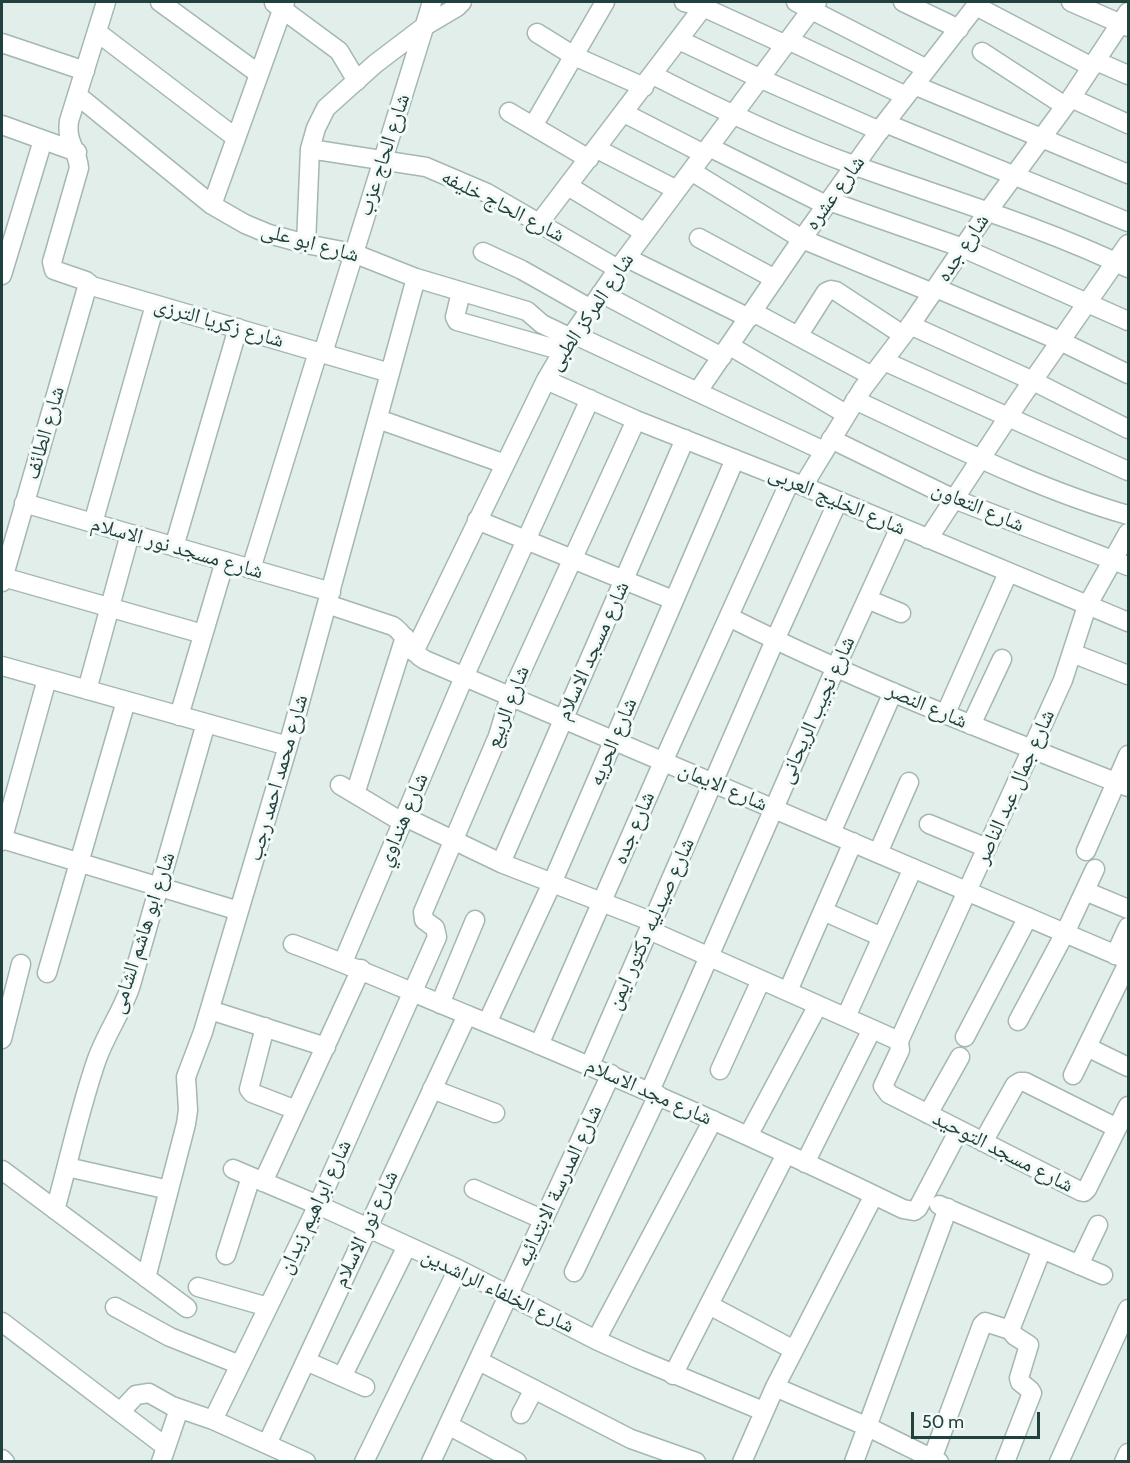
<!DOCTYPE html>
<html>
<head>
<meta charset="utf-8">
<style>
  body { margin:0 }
  #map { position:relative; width:1130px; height:1463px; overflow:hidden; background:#e2eeea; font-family:Cabin,sans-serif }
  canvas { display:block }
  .frame { position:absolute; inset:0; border:3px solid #20413d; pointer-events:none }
  .scale { position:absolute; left:911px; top:1412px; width:129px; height:27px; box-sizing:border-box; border:3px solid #20413d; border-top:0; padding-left:8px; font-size:18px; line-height:21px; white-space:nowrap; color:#20413d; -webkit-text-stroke:4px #f3faf8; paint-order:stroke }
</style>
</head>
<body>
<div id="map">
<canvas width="1130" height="1463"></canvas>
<div class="frame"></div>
<div class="scale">50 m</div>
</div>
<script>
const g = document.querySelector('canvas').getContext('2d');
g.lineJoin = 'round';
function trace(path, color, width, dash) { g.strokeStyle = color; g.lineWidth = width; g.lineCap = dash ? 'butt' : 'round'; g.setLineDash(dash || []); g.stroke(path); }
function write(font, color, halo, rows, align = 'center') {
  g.font = font + ' Cabin,"Noto Naskh Arabic",sans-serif'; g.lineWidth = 6; g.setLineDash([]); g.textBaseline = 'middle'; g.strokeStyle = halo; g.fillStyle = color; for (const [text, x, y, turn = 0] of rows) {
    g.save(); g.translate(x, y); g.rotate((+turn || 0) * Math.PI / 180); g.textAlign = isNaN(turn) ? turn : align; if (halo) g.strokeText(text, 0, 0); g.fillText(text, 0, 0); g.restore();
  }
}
const minor = new Path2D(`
  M106,2L69,121C66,144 77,147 79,168L52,262L54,270L86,281L92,286L390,373
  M160,2L259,74
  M684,2L703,7L784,44
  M796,2L927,69
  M903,2L959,29
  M1071,2L1128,27
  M274,3L339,51L357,81
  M976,6L1092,67
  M97,32L236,138
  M537,33L574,56L644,87
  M679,40L759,78L880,131
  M788,40L906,96
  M2,43L85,71
  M982,52L1065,106
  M1096,61L1128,75
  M653,75C719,109 786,141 856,166C947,199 1041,226 1128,268
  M914,85L1128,174
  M77,95L212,205L245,224L269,234L306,244L353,253L416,278L527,311L542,324L571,338
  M1071,98L1128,124
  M509,112L589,159
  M624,113L704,154
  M885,123L1128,222
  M2,125L77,152
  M533,126L605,2
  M709,147L826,205
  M310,149L426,167L487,193L618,269
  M597,149L677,190
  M691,171L802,239L933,293
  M568,186L645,233
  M829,201L963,248L1128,321
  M212,205L285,2
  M540,222L707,2
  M699,238L775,279
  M306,244L310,149L316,128L326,108L375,64L425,26L457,7L462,2
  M483,252L522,270L591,309
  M627,258L749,318
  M2,275L43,140
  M936,288L1060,341L1128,374
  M461,292L455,317L457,321L563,351
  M601,293L722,357
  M753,312L872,376
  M910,325L1033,381L1128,429
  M573,334L824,451
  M798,336L826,292L831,290L836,291L903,335
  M730,346L846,414
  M323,353L432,2
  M884,361L1128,471
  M546,380L636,420L803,486L1128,622
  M698,391L802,239L885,123L979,2
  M855,400C943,441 1036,489 1128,515
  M378,419L505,464
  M831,439L954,499L1128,566
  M803,486L863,388L907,330L988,211L1071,98L1128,12
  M24,503L331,592
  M477,520L673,600
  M93,523L155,305
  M928,539L1018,402L1128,244
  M174,547L238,328
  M251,569L318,352
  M3,577L203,634
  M2,582L88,284
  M867,599L901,613
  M327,604L393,626C407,635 410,652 425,660L1128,960
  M729,617C858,682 994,734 1128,787
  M414,652L546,380L573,334L618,269L817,2
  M1072,653L1128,675
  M2,666L288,746
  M87,690L130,534
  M945,715L1008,573
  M179,716L225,561
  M971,725L1002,659
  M340,785L402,822
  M355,794L405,637
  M405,817L501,863L653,922
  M929,824L987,848
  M831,833L893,692
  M2,839L239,911
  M2,841L47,679
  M1086,851L1128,755
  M878,853L909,782
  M501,863L685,439
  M1085,891L1128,909
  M823,911L882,937
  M649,930L899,1041
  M293,944C353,966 411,992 470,1016C616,1076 761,1140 903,1209L914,1211L918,1208L959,1130
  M1115,955L1128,927
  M343,962L464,677L590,399
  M47,973L126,701
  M788,991L853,842
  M440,1004L475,920
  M210,1010L326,1047
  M846,1017L913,868
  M1018,1021L1065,933L1095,869
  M487,1023L553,881L735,459
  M265,1027L249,1089L252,1093L296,1110
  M965,1037L1028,917
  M2,1039L21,964
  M899,1041L1063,680L1087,606L1128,533
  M899,1041L900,1050L883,1086L889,1094L1080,1191L1084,1192L1087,1189L1128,1106
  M539,1045L663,762L790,481
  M1087,1047L1128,1067
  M590,1065L775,640L838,501
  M720,1070L761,980
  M1073,1075L1128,963
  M432,1089L495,1113
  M650,1091L836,667L900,527
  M928,1114L960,1057
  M748,1136L818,1005
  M983,1142L1015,1085L1020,1082H1025L1117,1128
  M805,1163L872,1029
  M67,1167L169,1190
  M233,1169L318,1205L458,1269L596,1340L638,1359L763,1411
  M2,1170L187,1308
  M263,1182L361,969
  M474,1189L544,1220
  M939,1205L1103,1275
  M55,1210C69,1161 80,1107 97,1059C106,1034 121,1013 130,988L206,723
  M226,1255L251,1177
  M1079,1265L1098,1225
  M574,1272L658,1095
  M146,1278L186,1124L188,1110L186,1077L203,1032L288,746L416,278
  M198,1287L268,1307
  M709,1305L794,1350
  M115,1307L170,1337L240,1365
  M2,1322L166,1447
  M596,1340L713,1120
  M306,1361L365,1387
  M479,1361L631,1439L696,1462
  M673,1375L786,1154
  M342,1377L407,1246
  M775,1387L868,1427L939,1462
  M120,1412L136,1395L149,1393L172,1406L213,1420L306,1462
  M521,1414L534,1389
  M213,1420L318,1205L437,937L435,928L424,920L423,912L498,736L510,696L636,420
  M448,1425L517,1462
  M267,1444L467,1015
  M2,1459L5,1462
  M161,1462L179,1409
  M364,1462L458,1269
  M431,1462L611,1074
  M742,1462L775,1387L874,1195
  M854,1462L948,1208
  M931,1462L982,1325L985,1322L1010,1330
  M1005,1462L1032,1393L1030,1390L1020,1382L1019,1378L1029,1345L1015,1336L1010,1330L1042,1249
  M1059,1462L1128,1309
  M1124,1462L1128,1453`);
const streetNames = [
  ["شارع الحاج عزب",384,155,-72],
  ["شارع عشره",835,193,-54],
  ["شارع الحاج خليفه",503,206,27],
  ["شارع ابو على",310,243,15],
  ["شارع جده",963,248,-56],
  ["شارع المركز الطبى",591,312,-56],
  ["شارع زكريا الترزى",219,323,16],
  ["شارع الطائف",45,433,-74],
  ["شارع الخليج العربى",837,501,23],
  ["شارع التعاون",978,507,23],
  ["شارع مسجد نور الاسلام",177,548,16],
  ["شارع مسجد الاسلام",593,651,-66],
  ["شارع النصر",927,706,23],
  ["شارع الربيع",508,707,-69],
  ["شارع نجيب الريحانى",817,710,-66],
  ["شارع الحريه",613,742,-67],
  ["شارع محمد احمد رجب",278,778,-74],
  ["شارع الايمان",723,787,23],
  ["شارع جمال عبد الناصر",1015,787,-66],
  ["شارع هنداوي",403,820,-67],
  ["شارع جده",634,828,-67],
  ["شارع صيدليه دكتور ايمن",651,924,-66],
  ["شارع ابو هاشم الشامى",143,933,-72],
  ["شارع مجد الاسلام",649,1092,24],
  ["شارع مسجد التوحيد",1003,1152,27],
  ["شارع المدرسة الابتدائيه",559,1186,-65],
  ["شارع ابراهيم زيدان",315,1207,-65],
  ["شارع نور الاسلام",366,1229,-65],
  ["شارع الخلفاء الراشدين",498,1291,26]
];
trace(minor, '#a4b7b3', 21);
trace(minor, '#fff', 18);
write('21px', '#20413d', '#f3faf8', streetNames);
</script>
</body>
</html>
